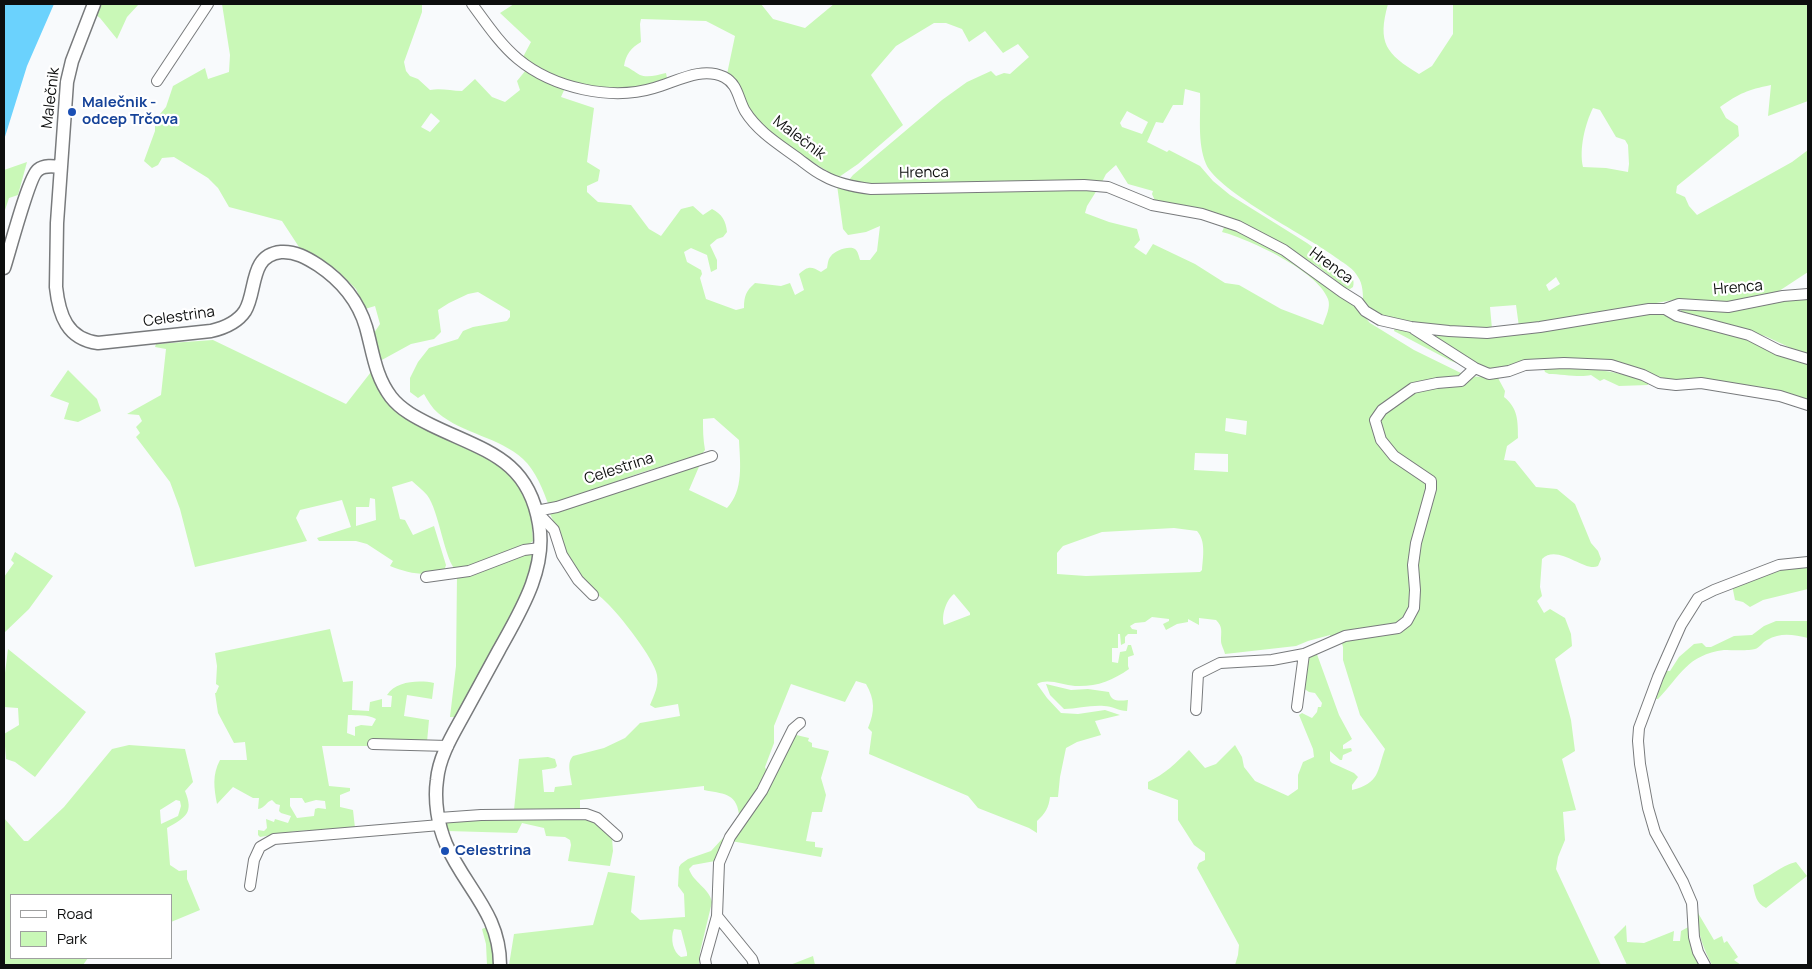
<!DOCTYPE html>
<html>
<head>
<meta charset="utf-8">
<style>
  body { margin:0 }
  #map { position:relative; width:1812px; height:969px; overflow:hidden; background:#f8fafc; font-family:Manrope,sans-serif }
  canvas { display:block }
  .frame { position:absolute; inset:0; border:5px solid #0d0e0e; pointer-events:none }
  .legend { position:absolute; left:10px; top:894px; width:162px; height:65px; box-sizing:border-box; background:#fff; border:1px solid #9e9f9f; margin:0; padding:6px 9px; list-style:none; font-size:15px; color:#0d0e0e }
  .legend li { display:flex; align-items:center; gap:10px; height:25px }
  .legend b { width:25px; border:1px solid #9e9f9f }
</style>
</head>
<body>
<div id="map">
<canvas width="1812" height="969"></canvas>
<div class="frame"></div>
<ul class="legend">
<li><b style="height:6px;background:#fff"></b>Road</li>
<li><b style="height:14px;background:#c9f8b7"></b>Park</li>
</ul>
</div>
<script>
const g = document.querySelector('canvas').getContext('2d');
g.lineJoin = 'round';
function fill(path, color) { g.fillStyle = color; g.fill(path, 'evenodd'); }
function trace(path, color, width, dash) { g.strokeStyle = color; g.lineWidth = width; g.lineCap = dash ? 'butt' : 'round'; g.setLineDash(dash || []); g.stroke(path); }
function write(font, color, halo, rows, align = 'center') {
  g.font = font + ' Manrope,sans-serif'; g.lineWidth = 4.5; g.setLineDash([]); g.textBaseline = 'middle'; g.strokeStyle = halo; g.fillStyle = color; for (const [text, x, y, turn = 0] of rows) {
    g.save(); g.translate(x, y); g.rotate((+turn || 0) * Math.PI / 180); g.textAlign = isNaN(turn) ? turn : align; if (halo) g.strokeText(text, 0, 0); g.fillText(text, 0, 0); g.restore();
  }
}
const green = new Path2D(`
  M102,4H139L127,17L117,39L100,18L96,15Z
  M222,4H419L422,5V12L404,62L406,71L410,76L418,79L430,90C441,88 451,91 462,91L475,79L492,97L505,102L520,90L517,81L526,70L565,88L561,97L594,108L587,162L600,170L598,181L587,186V192L598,202L631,205L649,229L661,236L681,209L693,206L703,215L712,209C722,214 726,221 727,232L723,237L717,239L710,245L717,260V269L711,272L707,255L691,248L684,252L687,262L701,270L702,274L700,278L706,299L736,310L744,308C744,296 746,291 755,283L781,286L790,283L795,295L804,290L799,274C808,266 811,266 821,272L827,268C828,263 828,259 831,256C834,251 849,245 855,249C858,251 859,257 860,260H870L877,251L880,226L866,232L848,235L843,229L837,185L1037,190H1097L1087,206L1085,213L1109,222L1137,229L1140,240L1134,247L1146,255L1153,244L1195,264L1225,283L1239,285L1281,309L1323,325C1326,316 1331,307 1328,299C1318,271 1249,239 1222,232L1225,225L1290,258L1329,285L1357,308L1370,323L1414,350L1467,376L1498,378L1505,391L1504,397C1518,408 1518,421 1518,438L1507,446L1504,460L1515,461L1536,487L1557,489L1575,504L1591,543L1598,551L1601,559L1598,566C1585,573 1558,543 1542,559L1540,587L1542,596L1537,601L1544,613L1550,609L1565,618L1571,634L1572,646L1555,659L1571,720L1575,751L1562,759L1576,810L1563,812L1565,840L1558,857L1556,869L1601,965H1235L1238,955L1239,945L1197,868L1199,863L1205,860V853L1194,845L1178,820V800L1148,789V782C1165,774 1176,763 1189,750L1205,768L1216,764L1235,745L1242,757L1244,767L1255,781L1288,796L1298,789V775L1303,762L1314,757L1313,749L1299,715L1302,713L1312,718L1317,712L1318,707H1321L1322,703L1315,693L1309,692L1303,688L1301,656L1314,646L1339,715L1352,739L1343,745V749L1351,748L1352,751L1343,755L1342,760H1340L1330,751V761L1332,763L1354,773L1358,777L1352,785V790C1380,783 1377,771 1385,749L1360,715L1343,660V647L1340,637L1331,639L1330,635L1308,641L1296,646L1225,654C1224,649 1221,645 1221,641C1221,631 1223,627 1216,620L1199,618V625L1188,619V622L1177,624L1166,630L1163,624L1169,621V619L1152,617L1145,622L1135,623L1130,626L1132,629L1137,630V634H1128L1125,637V643L1121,645L1120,634H1118V648H1112V662L1118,663L1120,652L1126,651L1128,645H1131L1134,655L1128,657V666L1129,669C1112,681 1096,687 1075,686C1062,685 1048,678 1037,684L1047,698L1061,713L1078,714L1105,710L1120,715L1095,721L1101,735L1077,742L1066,748L1060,777L1058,797H1050C1049,807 1045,814 1037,821V833L1029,828L978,808L968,796L869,754L872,732L868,728C875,711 875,700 866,684L856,681L845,702L791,684L774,726V743L765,767L768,775L743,817L739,814C736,792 722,794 704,790V786L580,800V809L514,810L519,759L548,757L555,759L557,766L555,768L542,770L544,792H554L555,787L572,785C571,776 566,763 573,756L604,748L625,738L640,723L680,716L678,704L655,708L650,705C654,695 659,686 657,675C655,660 619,614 607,603C595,591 580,582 572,567C563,550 559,531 550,514L576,502L701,462L689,490L727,508C744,490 740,463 739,440L714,418L703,419C703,430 703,439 705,450L702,454L640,473L549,506C543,490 536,471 523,459C499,437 463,434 438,413C432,408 428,401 424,394L418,398L410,392V378L418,362L429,348L458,339L463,331L473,327L507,321L510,317V311L478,292L468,294L449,303L438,310L441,332L434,339L411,344L380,361L374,333L380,324L375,306L365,309L356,289L337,270L299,247L282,221L229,207L218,188L208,178L174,157L162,158L158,165L152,168L144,161L155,131V120L166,107L173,86L205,68L208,79L229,72L230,55ZM431,113L440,121L430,132L421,127ZM1226,418L1247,421L1246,435L1225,431ZM1195,453L1228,454V472L1194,470ZM1174,528L1197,531C1206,541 1203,557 1202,570L1200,572L1086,576L1057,574V553L1063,546L1102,532ZM954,594L970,613V615L944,625C941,616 946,600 954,594Z
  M514,4H761L773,19L805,28L834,4H1388C1377,43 1386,54 1419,74L1432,66L1453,34V4H1808V101L1768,116L1771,85C1747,90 1740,93 1720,107L1726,118L1738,126L1739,136L1677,186L1676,193L1685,197L1689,206L1697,215L1792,162L1808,150V272L1776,293L1730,303L1679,299L1519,327L1516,305L1490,307L1492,329C1457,327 1387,330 1363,302C1363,294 1363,284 1358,277C1354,269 1345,264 1338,259C1311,238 1218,192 1206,164C1197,142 1201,116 1200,93L1185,89L1183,105H1173L1163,123L1156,122L1147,142L1167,152L1169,150L1200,166L1213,181L1230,195L1307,243L1347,272C1352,277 1355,280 1353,287L1350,289L1345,288L1317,266L1278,243L1156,203L1152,194L1153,191L1128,184L1116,165L1106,174L1102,182L886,186L848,181L853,175L942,100L967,82L991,71L996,76L1004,73L1010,74L1029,57L1018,44L1003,53L985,31L969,42L962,29L946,23H934L896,46L871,75L903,125L858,164L839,177L835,176L787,146L754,118L727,74L735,36L706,21L641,19L640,24L641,42C631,48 626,54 624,66C631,68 634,72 640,75C647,78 658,75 666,73L667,78L650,86L608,89L565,81L536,67L523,57L531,42L500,13ZM1593,108L1600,110L1616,137L1625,140L1628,145L1629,164L1628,172L1606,168L1583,167C1579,149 1585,124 1593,108ZM1127,111L1148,122L1142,134L1122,127L1120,123ZM1556,277L1560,284L1549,291L1546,285Z
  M27,162L18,195L9,198L4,213V170Z
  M1808,298V356L1765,336L1680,313L1681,310L1690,308L1772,303Z
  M1644,312L1658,313L1676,320L1754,340L1808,362V403L1681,380L1668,379L1649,374L1607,361L1520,364L1480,371L1451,361L1394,331L1395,327L1489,336Z
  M213,340L346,404L371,372C376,383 381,397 390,405C404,418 422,427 439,436C470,451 510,461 525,496C531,510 532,525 533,541L529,544L480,565L456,570C445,562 439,510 427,495C423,490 417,486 412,481L392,487L400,519L405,520L413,535L434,526L446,565L444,571C425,577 408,573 390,566L393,561L367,544L356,541H319L317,538L351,527L342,500L300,510L296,518L307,541L195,567L180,509L170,482L136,437L140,433L136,427L142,421L139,415L127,414L161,395L166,349L155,347L156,344ZM370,498L375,499L376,520L356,526V507H369Z
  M1543,367C1579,367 1613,369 1648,382V385L1619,386L1604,379L1600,381L1591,375C1580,378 1562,374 1549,374L1545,372Z
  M68,370L97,399L101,411L78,422L64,419L69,403L50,396Z
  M15,552L53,576L29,609L4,633V577L14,563L11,560Z
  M528,552L532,555C530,587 511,616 496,643C482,668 469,692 455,717H450L456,666L457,575Z
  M1808,563V589L1763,600L1750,607L1743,602L1735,600L1732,585L1773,567Z
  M1776,621H1808V638C1794,635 1781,632 1767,640C1763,642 1759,648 1755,649C1750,651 1731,650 1724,650C1687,655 1681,675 1658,699H1656L1664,671H1670L1679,657L1694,644L1702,643L1706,647H1711L1734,636L1752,635L1764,626Z
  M330,629L343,682L353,681L352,710L369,711L370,702L382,699V707H391L392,696L387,695C396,681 419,680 434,683L432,699L407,695L404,716L429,720L427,742L375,746H322L329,786L350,788V791L340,795V807L353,810L355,828L297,831L260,837L258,835V830L264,831L267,828L266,819L274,822L275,819L288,823L291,816L281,813L279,811L280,805L276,804L272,800C266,802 265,808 258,809L259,798H253L233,787L217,804C214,788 212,775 220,760H247L245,742L234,743L218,713L215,693H216L219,686L216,684L217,666L215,653ZM348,715C357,716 368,714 376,719L372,726L361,725L355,727V736L347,733ZM290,798H302L305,803L316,800L325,801L326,809L318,808L315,809L314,816L297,818L290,806Z
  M8,649L86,712L35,777L15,762L6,759L4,734L19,725L18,708L4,707V681Z
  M1046,684L1071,690L1088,689L1109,692C1111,702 1119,701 1128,700L1127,711C1119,711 1112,706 1104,706C1090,705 1077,709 1064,709L1050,695Z
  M792,734L809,738L808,741L812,743V747L829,751L821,778L826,795L822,812H812L806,841L815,842V847L823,848L821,857L731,841Z
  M129,745L185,749L193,782L185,791C194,813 186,817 167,828L170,865L179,871L187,870V879L200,910L171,922V895H11V958H88L83,965H4V818L24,841H28L64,807L112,749ZM176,800L180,801L181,806L178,816L161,824L160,810Z
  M452,819H593L612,838L613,851L610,866L568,861L571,845L570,840L565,837L546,836L544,828L522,823L517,833L447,831L446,821Z
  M723,838H727L715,861L693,865L689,869C693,882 709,888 712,902L700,952L699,965H509L514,934L593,925L608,872L635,876L631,912L640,920L685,917L684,894L678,886L679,867L681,864L688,859L711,851ZM674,929L681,930L687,953V956L681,957C673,952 670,939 674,929Z
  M1796,862L1807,876L1766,908C1756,903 1755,895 1753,885C1768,878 1780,866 1796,862Z
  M1696,913H1698L1714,940L1722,936L1724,943L1727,941L1738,957L1734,960L1741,965H1712C1703,948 1698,933 1696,913Z
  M1626,925L1627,942L1644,943L1674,931L1673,941H1680L1681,931L1692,925L1703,965H1627L1614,937Z
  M487,927L493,948L494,965H487L486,944L482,929Z
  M813,956L815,965H790Z`);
const water = new Path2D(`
  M4,4H54L27,66L4,140Z`);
const minor = new Path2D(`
  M472,4C486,23 500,44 518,59C553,88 611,101 654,88C676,82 701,66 724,77C738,84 738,99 745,111C758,132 780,145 799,159C807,165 815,172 824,176C838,184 855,187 871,189L1084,185L1108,187L1152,205L1202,214L1238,226L1284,250L1342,292L1358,302L1365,311L1380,320L1411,327L1449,331L1487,333L1540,327L1649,309H1665L1679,304L1728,307L1783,296L1808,294
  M157,81L208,4
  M1665,309L1677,316L1749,335L1778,350L1808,359
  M1414,329L1475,368L1489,374L1509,371L1525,365L1564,363L1611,365L1643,375L1659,383L1676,385L1701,383L1780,396L1808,405
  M536,511L557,507L712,456
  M536,511L554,530L562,555L578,580L593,595
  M426,577L469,571L524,550L540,548
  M1297,707L1304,654
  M1196,710L1198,674L1220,663L1272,660L1304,654L1345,636L1398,628L1407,621L1414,608L1415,590L1413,565L1416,543L1431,489V481L1394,456L1381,440L1375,420L1382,410L1413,388L1437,383L1461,381L1475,368
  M373,744L448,746
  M439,818L481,815L586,814L597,818L617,836
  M250,886L254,860L260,847L274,839L440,825
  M717,916L752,959L754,965
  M706,965L705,959L717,916L719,863L730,837L762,791L793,729L800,723
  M1705,965L1698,952L1694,937L1692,903L1683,882L1655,832L1648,808L1640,764L1638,741L1639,728L1658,677L1681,625L1698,598L1714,590L1779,565L1808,562`);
const tertiary = new Path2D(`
  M94,4L72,61L67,82L57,223L56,287C59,315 67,339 98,343L211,331C224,328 237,323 245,311C257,292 249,255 281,252C295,251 307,258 318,265C342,281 358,300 366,327C373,352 375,376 391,397C401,410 417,418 431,425C484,451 528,458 539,524C547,569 520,612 499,650C487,672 475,694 463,716C452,736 439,757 437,780C434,801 438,825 446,844C465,888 500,913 500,965
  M4,268C9,253 29,176 38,170C44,165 53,166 60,167`);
const markers = [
  [72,112,5,"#1a4fb4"],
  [445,851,5,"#1a4fb4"]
];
const streetNames = [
  ["Malečnik",51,98,-83],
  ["Malečnik",799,138,37],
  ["Hrenca",924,173,-1],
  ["Hrenca",1331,266,36],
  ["Hrenca",1738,288,-5],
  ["Celestrina",179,317,-8],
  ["Celestrina",619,469,-18]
];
const transitNames = [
  ["Malečnik -",82,103],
  ["odcep Trčova",82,120],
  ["Celestrina",455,851]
];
fill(green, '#c9f8b7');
fill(water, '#6bd2fd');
trace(minor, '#787a7c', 12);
trace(tertiary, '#787a7c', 15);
trace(minor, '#fff', 10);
trace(tertiary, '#fff', 12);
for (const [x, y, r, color] of markers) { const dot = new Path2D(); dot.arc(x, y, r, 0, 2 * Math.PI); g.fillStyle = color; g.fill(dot); trace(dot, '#fff', 2); }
write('15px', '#0d0e0e', '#fff', streetNames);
write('bold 15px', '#164399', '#fff', transitNames, 'left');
</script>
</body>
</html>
